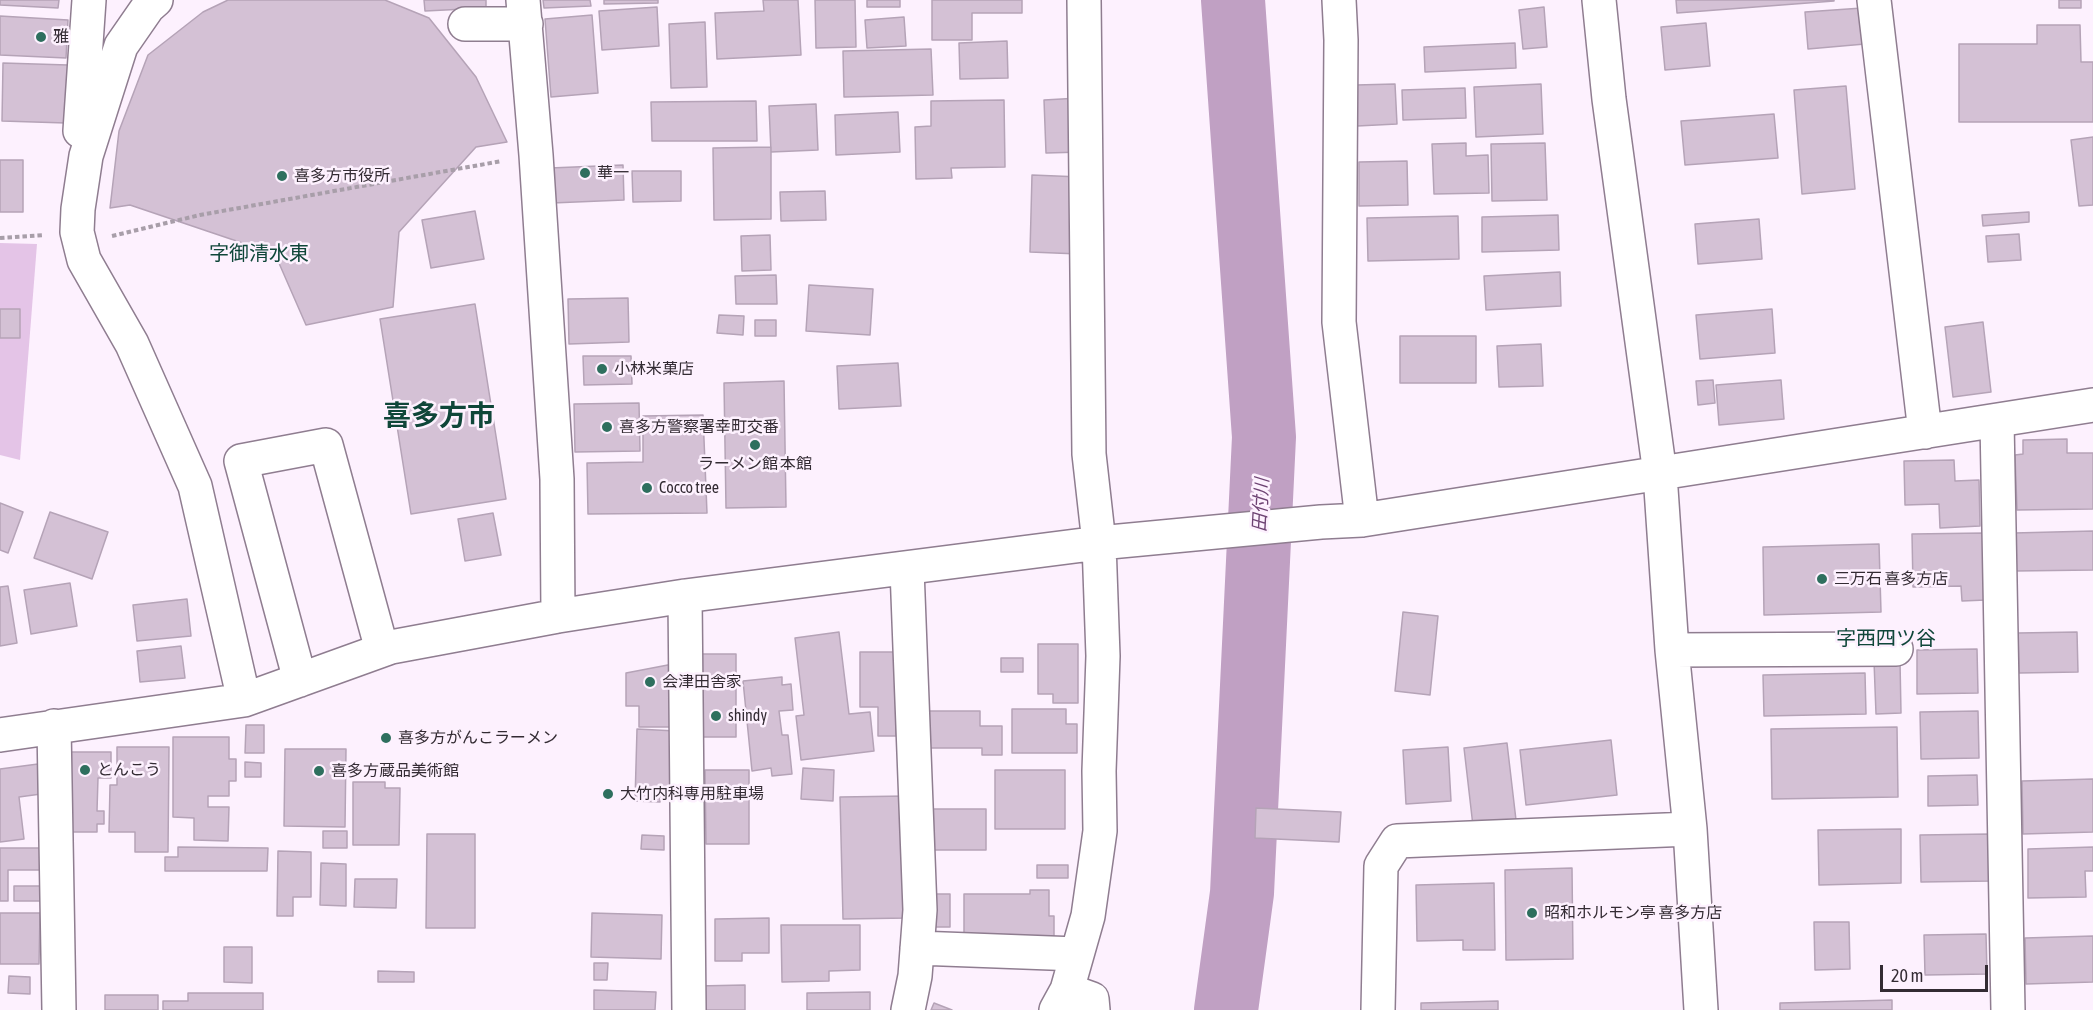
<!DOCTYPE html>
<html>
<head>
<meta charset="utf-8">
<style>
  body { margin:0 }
  #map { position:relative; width:2093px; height:1010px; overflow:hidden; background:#fdf1fe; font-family:"Asap Condensed",sans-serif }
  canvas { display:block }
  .scale { position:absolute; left:1880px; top:965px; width:108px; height:27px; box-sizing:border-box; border:3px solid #332b33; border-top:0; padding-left:8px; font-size:18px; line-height:21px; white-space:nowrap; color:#332b33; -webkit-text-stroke:4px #fdf1fe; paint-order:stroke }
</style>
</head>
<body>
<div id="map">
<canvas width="2093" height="1010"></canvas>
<div class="scale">20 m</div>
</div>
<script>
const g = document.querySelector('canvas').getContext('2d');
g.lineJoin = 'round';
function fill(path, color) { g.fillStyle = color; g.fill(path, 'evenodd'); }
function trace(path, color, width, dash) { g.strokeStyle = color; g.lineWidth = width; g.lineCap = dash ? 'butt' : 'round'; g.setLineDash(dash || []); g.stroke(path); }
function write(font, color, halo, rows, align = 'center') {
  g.font = font + ' "Asap Condensed","Noto Sans JP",sans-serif'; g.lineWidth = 5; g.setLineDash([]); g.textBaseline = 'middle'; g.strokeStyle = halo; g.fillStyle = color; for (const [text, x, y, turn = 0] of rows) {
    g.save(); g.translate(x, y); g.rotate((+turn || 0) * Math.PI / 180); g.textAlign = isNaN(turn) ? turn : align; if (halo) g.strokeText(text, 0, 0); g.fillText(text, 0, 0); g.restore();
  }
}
const green = new Path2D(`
  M0,243L37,244L20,460L0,455Z`);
const river = new Path2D(`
  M1226,1010L1242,893L1264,437L1233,0`);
const building = new Path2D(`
  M0,0H59L58,8L0,5Z
  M228,0H385L429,18L476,77L507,142L476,147L399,232L393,307L306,325L275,254L130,205L110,208L119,131L148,55L203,12Z
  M424,0H486V8L425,11Z
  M543,0H590L591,6L544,8Z
  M604,0H658V3L604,4Z
  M763,0H798L801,55L717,59L715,13L764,11Z
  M815,0H855L856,47L816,48Z
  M867,0H900V7H867Z
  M932,0H1022V13H972V40H932Z
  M1676,0H1834V1L1677,13Z
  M2059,0H2081V8H2059Z
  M657,7L659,46L602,50L599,11Z
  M1544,7L1547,47L1523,49L1519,10Z
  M1862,8L1865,44L1808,49L1805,12Z
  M592,15L598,93L551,97L545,19Z
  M0,16L68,20L66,58L0,55Z
  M904,17L906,46L867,48L865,20Z
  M705,22L707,87L671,88L669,24Z
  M1706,23L1710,66L1665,70L1661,27Z
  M2037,25H2080L2081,62H2093V122H1959V44H2037Z
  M1007,41L1008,78L960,79L959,43Z
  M1515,43L1516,68L1425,72L1424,47Z
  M931,49L933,95L844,97L843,51Z
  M3,63L68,65L66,123L2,121Z
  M1395,84L1397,124L1357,126L1356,85Z
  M1541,84L1543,134L1476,137L1474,87Z
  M1846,86L1855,189L1802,194L1794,90Z
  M1465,88L1466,118L1403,120L1402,90Z
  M1079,98L1082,152L1046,153L1044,100Z
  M1004,100L1005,167L951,168L952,178L916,179L915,127L931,126V101Z
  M756,101L757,141H652L651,102Z
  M816,104L818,150L771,152L769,106Z
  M898,112L900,152L836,155L835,115Z
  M1774,114L1778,158L1685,165L1681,121Z
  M2093,137V205L2079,206L2071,140Z
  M1466,143V156L1488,155L1489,193L1434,194L1432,144Z
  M1545,143L1547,200L1492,201L1491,144Z
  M771,147V219L714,220L713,148Z
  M0,160H23V212H0Z
  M1407,161L1408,205L1359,206V162Z
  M623,165L624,200L552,203L550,168Z
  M632,171H681V201L633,202Z
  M1032,175L1081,177L1079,254L1030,252Z
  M825,191L826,220L781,221L780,192Z
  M475,211L484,259L431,268L422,220Z
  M2029,212V222L1983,226L1982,215Z
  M1558,215L1559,250L1482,252V217Z
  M1458,216L1459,259L1368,261L1367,218Z
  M1759,219L1762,259L1698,264L1695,224Z
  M2019,234L2021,260L1988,262L1986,236Z
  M770,235L771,270L742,271L741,236Z
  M1560,272L1561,306L1486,310L1484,276Z
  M776,275L777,304H736L735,276Z
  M809,285L873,289L870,335L806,331Z
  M628,298L629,342L569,344L568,299Z
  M475,304L506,499L411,514L380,319Z
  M0,309H20V338H0Z
  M1772,309L1775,353L1700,359L1696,315Z
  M719,315L744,316L743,335L717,333Z
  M755,320H776V336H755Z
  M1983,322L1991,392L1953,397L1945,327Z
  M1400,336H1476V383H1400Z
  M1541,344L1543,386L1499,387L1497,346Z
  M583,356H631L632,384L584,385Z
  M898,363L901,406L839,409L837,366Z
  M1713,380L1715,403L1698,405L1696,381Z
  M1781,380L1784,419L1719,425L1716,385Z
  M784,381L786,507L726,508L724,383Z
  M639,403L640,451L575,452L574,404Z
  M703,415L707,513L588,514L587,463L643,462V416Z
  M2067,439V453H2093V509L2017,510L2015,455L2023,454V440Z
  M1954,460L1955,481L1979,480L1980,526L1940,528L1939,504L1905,505L1904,461Z
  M0,503L23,512L8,553L0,550Z
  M50,512L108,532L92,579L34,558Z
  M493,513L501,555L465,561L458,519Z
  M2093,531V570L2015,571L2014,533Z
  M1984,533L1986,600L1962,601L1961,586L1913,587L1912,534Z
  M1879,544L1881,612L1764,615L1763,547Z
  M70,583L77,626L31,634L24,590Z
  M8,586L17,643L0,646V587Z
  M187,599L191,636L137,641L133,605Z
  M1403,612L1438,616L1430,695L1395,691Z
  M839,632L849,714L870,712L874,751L801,760L796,716L804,715L795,638Z
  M2077,632L2078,672L2019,673L2018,633Z
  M1038,644H1078V703H1053V694H1038Z
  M181,646L185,678L140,682L137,651Z
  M1977,649L1978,693L1917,694V650Z
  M860,652H895L896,736H878V707H860Z
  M701,654H736V737H695Z
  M1001,658H1023V672H1001Z
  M1874,661H1900L1901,713L1876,714Z
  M673,664V727H639V706H626V673Z
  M1865,673L1866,714L1764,716L1763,675Z
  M782,677V685L791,684L793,710L779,711L782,735H788L792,774L772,776L771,768L752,771L743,681Z
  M1012,709H1066V724H1077V753H1012Z
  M927,711H980V726H1002V755H982V748H927Z
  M1978,711L1979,758L1921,759L1920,712Z
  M246,725H264V753H245Z
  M1897,727L1898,797L1772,799L1771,729Z
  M637,729L676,731L674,786H660V802L635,801Z
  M173,737H229V759H236V781H229V796H208V807H229L228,841L194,840V818L173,817Z
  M1611,740L1617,795L1526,805L1520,750Z
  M1507,743L1516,820L1473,826L1464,748Z
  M117,747H169L168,852H135V832H109L110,785H117Z
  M1448,747L1451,801L1406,804L1403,750Z
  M285,749H346L345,827L284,826Z
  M68,752H111V778H98L97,811H104V824H97V832H68Z
  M245,762L261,763V777H245Z
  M38,764L41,794L19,797L24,839L0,842V769Z
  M803,768L834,770L833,801L801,799Z
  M705,770H749V844H706Z
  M995,770H1065V829H995Z
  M1977,775L1978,805L1928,806V776Z
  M2093,779V832L2023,834L2022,781Z
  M353,782H385V788H400L399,845H353Z
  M906,796L908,918L843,919L840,797Z
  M1256,808L1341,812L1339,842L1255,838Z
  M930,809H986V850H930Z
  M1901,829V883L1819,885L1818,830Z
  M323,831H347V848H323Z
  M427,834H475V928H426Z
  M1990,834L1991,881L1921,882L1920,835Z
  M642,835L664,836V850L641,849Z
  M178,847L268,848L267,871H165V857H178Z
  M2093,847V871H2085L2086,897L2028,898V849Z
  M0,848H43V870H8V901H0Z
  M278,851L311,852V897H293V916H277Z
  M321,863L346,864V906L320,905Z
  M1037,865H1068V878H1037Z
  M1572,868L1573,959L1506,960L1505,870Z
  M355,879H397L396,908L354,907Z
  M1494,883L1495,950H1463V940L1417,941L1416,885Z
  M14,886H44V901H14Z
  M1030,890H1049V916H1054V938H964V894H1030Z
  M936,894H950V927H936Z
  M0,913H40L39,964H0Z
  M592,913L662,915L661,959L591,957Z
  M769,918V953H742V961H715V919Z
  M1814,922H1849L1850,969L1815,970Z
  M781,925H860V970L829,971V981L782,982Z
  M1986,934L1987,974L1925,975L1924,935Z
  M2093,936V982L2026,984L2025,938Z
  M224,947H252V983L224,982Z
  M594,963H608L607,980H594Z
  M378,971L414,972V982H378Z
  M9,976L30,977V994L8,993Z
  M745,985V1010H698L697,986Z
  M594,990L656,992L655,1010H594Z
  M870,992V1010H807V993Z
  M188,993H263V1010H163V1001H188Z
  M105,995H158V1010H105Z
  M1892,1000V1010H1780V1003Z
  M1498,1001V1010H1421V1003Z
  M934,1003L952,1010H931Z`);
const path = new Path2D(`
  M112,236L200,215L502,161
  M0,238L44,235`);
const minor = new Path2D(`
  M156,0L148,7L121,46L86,156L78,209L77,232L84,260L132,344L195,486L244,700
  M523,0L536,155L557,479L558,616
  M1339,0L1341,40L1339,322L1362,520
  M1599,0L1609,99L1660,474L1672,650L1690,829L1701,1010
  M1874,0L1925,432
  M465,24H526
  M80,131L89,0
  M1997,421L2008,1010
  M907,569L920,910L915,976L908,1010
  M685,596L689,1010
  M1672,650L1896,649
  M300,680L241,461L326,445L382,650
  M54,726L59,1010
  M0,735L244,700L391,647L558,616L685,596L1099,543L1321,522L1362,520L2093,405
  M917,948L1077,954
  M1067,990L1092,999L1093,1010
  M1056,1010L1067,990L1088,916L1100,831L1099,771L1103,656L1099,543L1089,454L1084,0
  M1378,1010L1381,866L1397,841L1690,829`);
const markers = [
  [41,37,6,"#2e6f5e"],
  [585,173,6,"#2e6f5e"],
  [282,176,6,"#2e6f5e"],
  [602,369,6,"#2e6f5e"],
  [607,427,6,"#2e6f5e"],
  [755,445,6,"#2e6f5e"],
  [647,488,6,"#2e6f5e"],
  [1822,579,6,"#2e6f5e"],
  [650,682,6,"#2e6f5e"],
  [716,716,6,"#2e6f5e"],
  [386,738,6,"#2e6f5e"],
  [85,770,6,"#2e6f5e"],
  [319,771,6,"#2e6f5e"],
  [608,794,6,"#2e6f5e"],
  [1532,913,6,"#2e6f5e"]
];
const poiNames = [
  ["雅",53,37],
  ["華一",597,173],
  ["喜多方市役所",294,176],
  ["小林米菓店",614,369],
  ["喜多方警察署幸町交番",619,427],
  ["ラーメン館 本館",755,464,"center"],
  ["Cocco tree",659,488],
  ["三万石 喜多方店",1834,579],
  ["会津田舎家",662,682],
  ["shindy",728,716],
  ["喜多方がんこラーメン",398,738],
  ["とんこう",97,770],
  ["喜多方蔵品美術館",331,771],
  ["大竹内科専用駐車場",620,794],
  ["昭和ホルモン亭 喜多方店",1544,913]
];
const waterNames = [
  ["田付川",1261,505,-87]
];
const quarterNames = [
  ["字御清水東",259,254],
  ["字西四ツ谷",1886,639]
];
const townNames = [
  ["喜多方市",439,416]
];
fill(green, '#e4c4e7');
trace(river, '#c0a0c3', 64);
fill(building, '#d4c1d5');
trace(building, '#b5a3b7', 1.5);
trace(minor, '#8f7d90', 36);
trace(path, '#a89ea9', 4, [4.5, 3]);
trace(minor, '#fff', 33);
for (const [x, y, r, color] of markers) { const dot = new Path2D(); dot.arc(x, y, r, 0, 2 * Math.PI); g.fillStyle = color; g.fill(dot); trace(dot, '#fdf1fe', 2); }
write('16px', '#332b33', '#fdf1fe', poiNames, 'left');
write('italic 18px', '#6e4373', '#fdf1fe', waterNames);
write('20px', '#0f4639', '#fdf1fe', quarterNames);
write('bold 28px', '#0f4639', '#fdf1fe', townNames);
</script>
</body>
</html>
